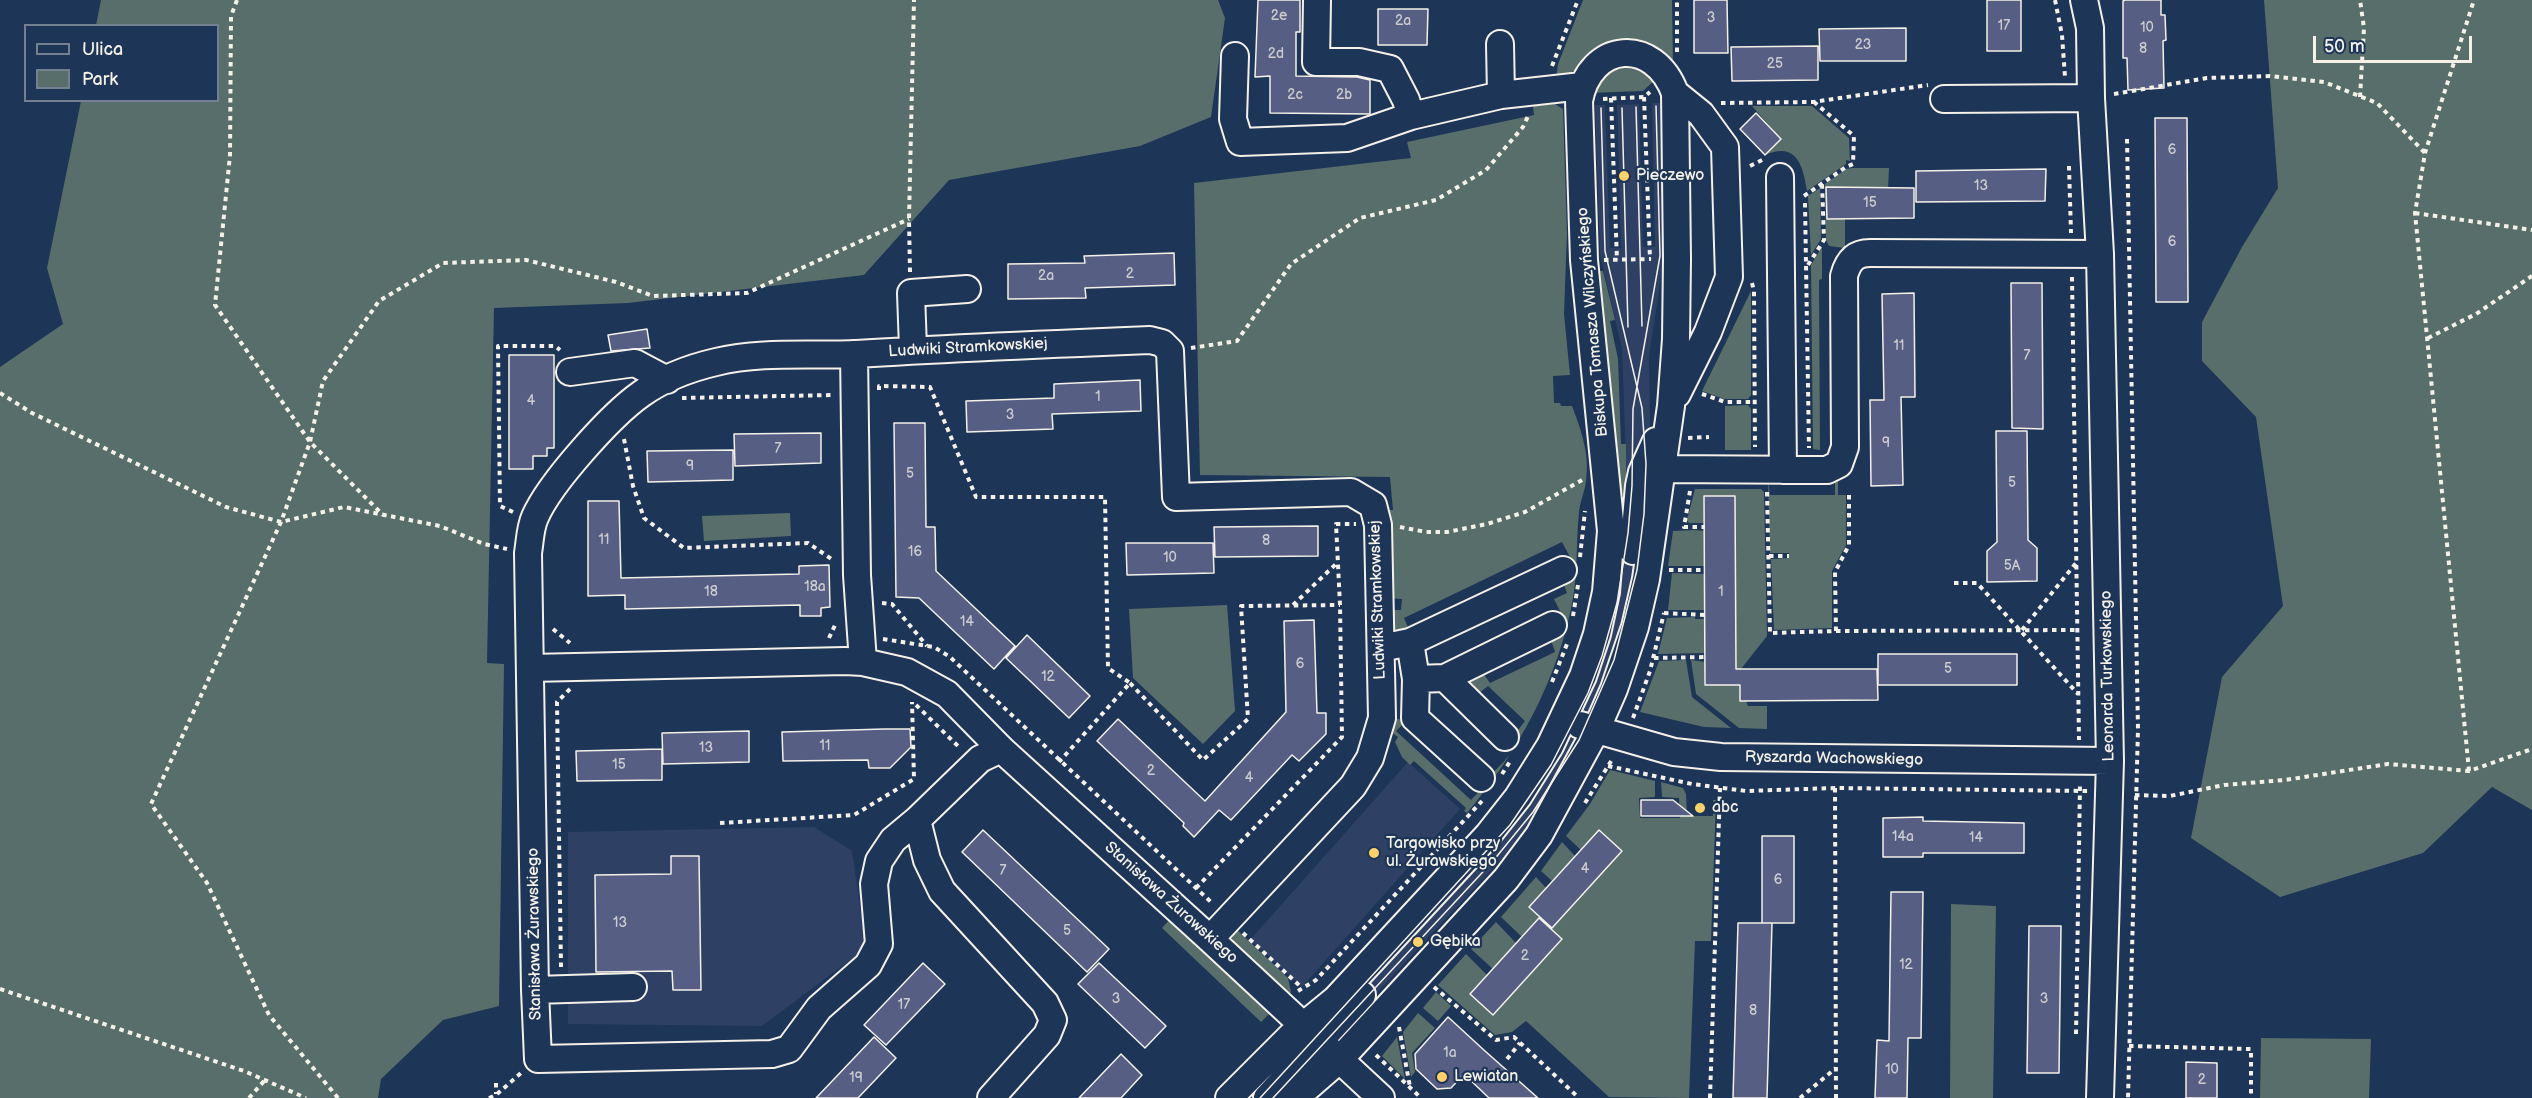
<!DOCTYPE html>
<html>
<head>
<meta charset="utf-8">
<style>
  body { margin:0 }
  #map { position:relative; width:2532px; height:1098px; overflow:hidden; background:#1d3557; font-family:"Balsamiq Sans",sans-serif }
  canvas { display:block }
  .legend { position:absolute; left:24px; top:24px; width:195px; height:78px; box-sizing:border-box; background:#1d3557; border:2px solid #738091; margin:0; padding:8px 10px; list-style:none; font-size:18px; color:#f4f1e8 }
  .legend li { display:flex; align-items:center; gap:12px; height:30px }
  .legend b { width:30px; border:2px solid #738091 }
  .scale { position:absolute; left:2313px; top:36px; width:159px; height:27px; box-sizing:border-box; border:3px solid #f4f1e8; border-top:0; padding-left:8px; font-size:18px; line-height:21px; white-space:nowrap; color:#f4f1e8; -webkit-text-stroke:4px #1d3557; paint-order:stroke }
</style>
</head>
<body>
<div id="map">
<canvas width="2532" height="1098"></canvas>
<ul class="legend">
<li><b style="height:8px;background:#1d3557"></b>Ulica</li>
<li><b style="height:16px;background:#586e6a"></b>Park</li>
</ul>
<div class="scale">50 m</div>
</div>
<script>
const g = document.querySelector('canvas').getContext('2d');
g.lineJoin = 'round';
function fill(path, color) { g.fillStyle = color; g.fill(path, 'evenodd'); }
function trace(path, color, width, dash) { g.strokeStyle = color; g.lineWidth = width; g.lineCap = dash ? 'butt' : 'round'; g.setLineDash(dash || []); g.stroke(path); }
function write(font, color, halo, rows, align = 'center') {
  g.font = font + ' "Balsamiq Sans",sans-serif'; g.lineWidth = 4.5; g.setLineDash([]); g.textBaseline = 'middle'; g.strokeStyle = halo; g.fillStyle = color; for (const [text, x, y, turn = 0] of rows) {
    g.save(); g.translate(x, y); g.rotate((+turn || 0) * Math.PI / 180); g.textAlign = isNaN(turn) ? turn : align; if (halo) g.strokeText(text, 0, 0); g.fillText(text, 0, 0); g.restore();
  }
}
const built = new Path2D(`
  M1652,103H1662L1666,246L1649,356L1651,475L1648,532L1597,716L1586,711L1581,704L1625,518L1626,462L1622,349L1600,254L1595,105H1605L1610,248H1621L1617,105L1639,104L1643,247H1655Z
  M1562,733L1583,744L1546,804L1508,852L1349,1023L1341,1037L1324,1021Z
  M1408,762L1460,809L1302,987L1250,940Z
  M814,827L852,851L866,948L762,1026L568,1024V832Z`);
const green = new Path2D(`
  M101,0H1218L1225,18L1211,117L1140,146L949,180L864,275L628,303L494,308L487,663L504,664L499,1006L443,1020L381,1079L378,1098H0V367L63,324L47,268L81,101L218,100V26L96,25Z
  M1583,0H1672L1673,65L1588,59L1567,76L1556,80L1558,64Z
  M2264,0H2532V810L2492,787L2423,853L2280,897L2191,838L2222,677L2283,606L2256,417L2202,361V322L2242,247L2278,188Z
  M1631,64L1658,77L1643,91L1588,93L1604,70Z
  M1555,104L1563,109L1567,233L1564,314L1570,375L1553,376L1554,403H1560L1561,406H1572C1581,430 1590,454 1586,481C1585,491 1580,501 1579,512C1576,541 1578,569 1573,598C1559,678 1518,752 1467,813L1464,811L1466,808L1414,761L1410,765L1402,757L1395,742L1398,737L1388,730L1394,718L1406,721L1396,731L1471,800L1494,776L1492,774C1502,763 1522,746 1518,730L1525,721L1488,686L1478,694L1470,686L1471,678L1483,673L1490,683L1555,652L1551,640L1564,619L1554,599L1567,593L1563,582L1570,575L1571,559L1562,542L1404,618L1410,632L1390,633L1386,610H1401L1402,599L1386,598L1385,510H1393L1390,477L1200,475L1194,183L1411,158L1407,142L1534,115L1533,106Z
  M1752,106H1812L1849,138L1850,161L1846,160V164L1807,191C1803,166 1797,141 1765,155L1781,139Z
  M1852,168H1889L1888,188H1826L1827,218L1845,219V248L1829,246L1826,240L1825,184L1846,169Z
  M1820,188L1821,239L1811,255L1808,196Z
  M1822,247V279L1819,280L1820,450L1813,449L1811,265Z
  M1593,271H1603L1615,320L1610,321L1618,359L1621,444H1626V495H1616Z
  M1751,291V395L1748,399H1724L1702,391Z
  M1748,405L1751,409V450H1725V406Z
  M1768,479L1770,495H1835V479H1838V495H1846V545L1832,571V628L1774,630L1771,559L1789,558V553H1770Z
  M1695,489H1761L1764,492L1767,636L1741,669H1736L1735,496H1705V523H1689L1687,520Z
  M790,513L791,536L704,541L702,516Z
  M1694,530L1705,531V566H1668L1673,531Z
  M1672,573L1705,574V610H1668Z
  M1227,605L1235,711L1203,744L1133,678L1129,609Z
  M1695,617V619H1705L1706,653L1658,654L1667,618Z
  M1686,660L1692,697L1731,728L1704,727L1640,712L1659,661Z
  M1691,660L1705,662L1704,685H1740L1748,706H1767V729L1739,728L1696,694Z
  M1610,770L1655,781V797L1639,798L1640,818H1680L1679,798L1662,797L1661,782L1683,788L1686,794L1687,816H1713V800H1716L1711,941H1695L1689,1098L1609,1097L1526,1021L1512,1032L1495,1035L1438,985L1466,954L1487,975L1470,994L1493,1015L1562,940L1551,929L1622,851L1599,830L1581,850L1566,836L1590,804Z
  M1562,842L1575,856L1552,881L1541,871Z
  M1536,877L1546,888L1529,907L1540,917L1522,937L1501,917Z
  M1951,904L1996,906L1993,1098H1950Z
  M1174,915L1272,1011L1261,1022L1162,928Z
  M1496,922L1516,943L1493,969L1471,949Z
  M1235,928L1288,978L1291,992L1288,995L1239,950L1232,939Z
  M1436,992L1451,1006L1438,1021L1423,1008Z
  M1418,1013L1435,1028L1412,1053L1415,1072L1411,1077L1403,1032Z
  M1397,1037L1405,1079L1382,1056Z
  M2261,1038L2371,1039L2369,1098H2260Z`);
const building = new Path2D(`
  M1258,0H1300V32H1296V76L1357,77L1370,80V114L1270,113V76L1255,77Z
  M1694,0H1727L1728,53H1694Z
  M1987,0H2021V51H1987Z
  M2125,0H2161V15H2165L2166,40L2163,41L2164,88L2128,90L2127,58H2123V1Z
  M1378,9H1428L1427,45H1378Z
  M1906,28V61H1820L1819,29Z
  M1818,46V80L1732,81L1731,47Z
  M1756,113L1781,139L1765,155L1740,129Z
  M2155,118H2187L2188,302H2156Z
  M2046,169L2045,201L1916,202V171Z
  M1826,187L1914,188V218L1827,219Z
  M1174,253L1175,285L1085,288L1086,298L1008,299V264L1085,263L1084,256Z
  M2011,283H2042L2043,429L2012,428Z
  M1914,293L1915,397H1901L1903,485L1871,486L1870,400H1884L1882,294Z
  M647,329L650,348L611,351L608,335Z
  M509,355H554V448H547V456H533V469H509Z
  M1140,380L1141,411L1052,414L1053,429L967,432L966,401L1054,398V384Z
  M894,423H925L926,527H935L936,571L1015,646L994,669L919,598L896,597Z
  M1996,431H2027L2028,540L2037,548V581L1987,582V551L1997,542Z
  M821,433V463L735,466L734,434Z
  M733,450V480L648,482L647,451Z
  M1704,496H1735L1736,669H1877L1878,700L1740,701V685H1705Z
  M588,501H619L621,578L799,574V566L829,565L830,607L821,608V616H800V605L625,609V595L588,596Z
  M1318,526V556L1215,557L1214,527Z
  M1126,543H1213L1214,573L1127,575Z
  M1314,620L1317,713H1326V734L1299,761L1292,755L1231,820L1219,810L1194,837L1183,826L1184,823L1097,741L1118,719L1205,801L1286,712L1284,621Z
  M1027,635L1090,696L1069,718L1006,658Z
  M1878,654H2017V685H1878Z
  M884,729H910L911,747L890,768H869L868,760L783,761L782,732Z
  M749,731V762L663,764L662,733Z
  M662,749V780L577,781L576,751Z
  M1641,800H1673L1693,816H1641Z
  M1923,817V821L2024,823V853H1923V857H1883V818Z
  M983,830L1109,949L1087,972L962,852Z
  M1599,830L1622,851L1552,928L1529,907Z
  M1762,836H1794V923H1762Z
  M671,856H699L701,990H673L672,971L596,972L595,875L671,874Z
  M1891,892H1923L1921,1038H1908L1907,1098H1875L1877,1040L1889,1041Z
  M1539,918L1562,939L1493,1015L1470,994Z
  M1738,923H1772L1767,1098H1733Z
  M2029,926H2061L2059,1073H2027Z
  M923,963L945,984L886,1045L864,1025Z
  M1099,963L1166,1026L1145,1048L1078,984Z
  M1448,1017L1485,1051L1538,1098H1489L1464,1074L1451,1088L1437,1089L1416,1069L1415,1054Z
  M874,1037L896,1058L858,1098H816Z
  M1121,1054L1142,1075L1121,1098H1079Z
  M2186,1062L2217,1063V1098H2186Z`);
const path = new Path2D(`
  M237,0L231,16L230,155L215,305L310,442L383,515
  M2055,0L2062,35L2065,77
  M1677,52V0
  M1552,66L1578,0
  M2114,94L2207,78L2270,76L2324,82L2377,103L2425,153
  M1644,97L1650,259
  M2360,97L2364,28L2360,0
  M1611,98L1617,260
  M1603,99L1644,97L1650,92
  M1721,103L1813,102L1928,85
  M2127,139L2138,729L2128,1098
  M1750,166L1766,158
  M2069,166L2071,233
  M1804,196L1846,167L1853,164L1854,136L1814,102
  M1805,203L1809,448
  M2415,213L2532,230
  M1604,260L1651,259
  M1808,265L1824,240L1822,183
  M910,272L909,219L914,0
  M2072,277L2079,740
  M1752,283L1754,291L1755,447
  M2428,338L2476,314L2532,276
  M1191,348L1237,341L1291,264L1360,218L1436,200L1486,170L1523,127L1529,114
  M879,390V386L930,387L976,497H1105L1108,668L1130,683L1059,762
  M0,393L32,413L226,507L281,522L344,507L440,526L484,544L507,549
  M1702,394L1725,402H1755
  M682,398L833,395
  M1688,438L1709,437
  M624,439L633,486L644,518L684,548L808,543L833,560
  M1690,491L1684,527H1705
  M1767,492L1770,633L1836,631L1835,572L1849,545V495
  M513,512L500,506L498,346H555L560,350
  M1400,527L1426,532H1447L1487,524L1525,512L1584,479
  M1769,556H1789
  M1580,557L1585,511
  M1669,570H1705
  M1954,583H1977L2078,694
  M882,603L892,604L927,646
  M1293,605L1337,563
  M1664,613L1705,615
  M1573,616L1578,585
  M553,629L570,643
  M2022,630L2076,563
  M1836,631L2077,630
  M829,638L836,623
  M883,639L934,647L950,657L1212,903
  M1654,658L1706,657
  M1552,682L1567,644
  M1130,683L1203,760L1248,719L1241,606L1340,605
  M916,705L960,748
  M1633,718L1650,671L1664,613
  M1608,766L1692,784L1746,791L1835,788L2088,791
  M2469,771L2415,213L2425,153L2474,0
  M1502,774L1511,760
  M1835,788L1836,1098
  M2135,795L2170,796L2224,785L2285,780L2388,764L2469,771L2532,749
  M1585,803L1613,758
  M720,823L854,815L914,779L912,702
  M1196,888L1342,737L1340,605L1336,524H1356
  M1243,933L1301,987
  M561,967L557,702L570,689
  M1434,987L1496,1040L1514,1037L1579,1098
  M0,989L244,1071L306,1098
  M1298,991L1316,980L1482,801
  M1399,1027L1410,1087
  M2076,1034L2080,784
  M2129,1046L2251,1049V1098
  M1376,1055L1421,1098
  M1507,1059L1520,1043
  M496,1083V1094
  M249,1098L265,1080
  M338,1098L269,1015L207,883L151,804L281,522L310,442L323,381L379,301L443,263L526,260L616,282L653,296L747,293L909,219
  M489,1098L496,1095L521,1073
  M1710,1098L1720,788
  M1800,1098L1836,1068`);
const minor = new Path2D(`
  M1317,0L1316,62H1359L1390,69L1406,100L1411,116
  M2084,0L2090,28L2091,98L2100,254L2110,761L2100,1098
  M1500,44L1501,95
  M1235,56L1233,119L1240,142L1347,138L1411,116L1501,95L1582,86
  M1675,93L1701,114L1725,147L1729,277L1708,332L1677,394
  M1944,99L2091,98
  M1780,177L1783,470
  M913,349L911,293L967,289
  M854,354L857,575L863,662
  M570,372L635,363L667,380
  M1661,469L1827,470L1839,464L1845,447L1844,276C1848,261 1855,253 1870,253L2100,254
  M1633,551L1639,486L1642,472L1656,441
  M1410,642L1416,679L1415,718L1481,778
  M1381,648L1410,642L1563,570
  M530,668L845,661L863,662L907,672L947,694L1001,749L1210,939L1381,1098
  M1445,678L1505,737
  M1416,679L1445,678L1553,625
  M1580,725L1674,752L1721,757L2110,761
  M1001,749L980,759L917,820L893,840L879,861L874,884L879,944L868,965L819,1008L789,1049L772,1054L538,1059L535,990L528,553C530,541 530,528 535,517C550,483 610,416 641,394C662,379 690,368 716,362C761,351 809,356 856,354C954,348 1052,344 1150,340L1162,343L1170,351L1176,497L1351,492L1373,505L1378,525L1382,718L1370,758L1353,786L1210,939
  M917,820L927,860L942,891L1045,1003L1053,1020L1047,1035L991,1098
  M535,990L633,987
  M1229,1098L1292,1035L1336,999L1488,835L1518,797L1550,746L1583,676L1597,634L1606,592L1611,531L1584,260L1579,101C1590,41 1654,36 1675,93L1677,259L1676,339L1671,406L1646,579L1635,627L1614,689L1596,730L1539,835L1506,879L1340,1059L1295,1098
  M1267,1098L1362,995`);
const tram = new Path2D(`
  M1636,107L1642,326
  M1622,108L1628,327
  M1260,1098L1510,825L1551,765L1588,693L1602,656L1617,603L1628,533L1632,486L1633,409L1660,256L1656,106
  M1273,1098L1493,861L1533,812L1579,740L1614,660L1637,570L1644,514L1646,464L1642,408L1605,251L1601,108`);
const markers = [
  [1624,176,6,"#ffd166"],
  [1700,808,6,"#ffd166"],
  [1374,853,6,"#ffd166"],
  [1418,942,6,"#ffd166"],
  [1442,1077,6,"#ffd166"]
];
const numberNames = [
  ["2e",1279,16],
  ["3",1711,18],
  ["2a",1403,21],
  ["17",2004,26],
  ["10",2147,28],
  ["23",1863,45],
  ["8",2143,49],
  ["2d",1276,54],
  ["25",1775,64],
  ["2c",1295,95],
  ["2b",1344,95],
  ["6",2172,150],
  ["13",1981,186],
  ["15",1870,203],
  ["6",2172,242],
  ["2",1130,274],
  ["2a",1046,276],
  ["11",1899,346],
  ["7",2027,356],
  ["1",1098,397],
  ["4",531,401],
  ["3",1010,415],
  ["9",1886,443],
  ["7",778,449],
  ["9",690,466],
  ["5",910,474],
  ["5",2012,483],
  ["11",604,540],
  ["8",1266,541],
  ["16",915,552],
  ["10",1170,558],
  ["5A",2012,566],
  ["18a",815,587],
  ["18",711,592],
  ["1",1721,592],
  ["14",967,622],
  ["6",1300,664],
  ["5",1948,669],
  ["12",1048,677],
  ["11",825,746],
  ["13",706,748],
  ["15",619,765],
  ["2",1151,771],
  ["4",1249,778],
  ["14a",1903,837],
  ["14",1976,838],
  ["4",1585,869],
  ["7",1003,871],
  ["6",1778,880],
  ["13",620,923],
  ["5",1067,931],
  ["2",1525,956],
  ["12",1906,965],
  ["3",1116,999],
  ["3",2044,999],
  ["17",904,1005],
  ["8",1753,1011],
  ["1a",1450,1053],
  ["10",1892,1070],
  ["19",856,1078],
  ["2",2202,1080]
];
const poiNames = [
  ["Pieczewo",1636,176],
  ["abc",1712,808],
  ["Targowisko przy",1386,844],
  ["ul. Żurawskiego",1386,862],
  ["Gębika",1430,942],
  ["Lewiatan",1454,1077]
];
const streetNames = [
  ["Biskupa Tomasza Wilczyńskiego",1593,322,-95],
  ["Ludwiki Stramkowskiej",968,348,-3],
  ["Ludwiki Stramkowskiej",1378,600,-92],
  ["Leonarda Turkowskiego",2108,676,-91],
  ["Ryszarda Wachowskiego",1834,759,1],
  ["Stanisława Żurawskiego",1171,903,42],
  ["Stanisława Żurawskiego",535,934,-91]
];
fill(built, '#2e4164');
fill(green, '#586e6a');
fill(building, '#565e84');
trace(building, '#f4f1e8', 1.5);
trace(minor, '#f4f1e8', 30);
trace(path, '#f4f1e8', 4, [4.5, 4.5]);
trace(minor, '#1d3557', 26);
trace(tram, '#f4f1e8', 1.5);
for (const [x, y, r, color] of markers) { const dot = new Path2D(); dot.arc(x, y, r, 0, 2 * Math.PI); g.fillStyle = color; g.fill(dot); trace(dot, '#1d3557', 2); }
write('14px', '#cccccf', null, numberNames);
write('16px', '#f4f1e8', '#1d3557', poiNames, 'left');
write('16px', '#f4f1e8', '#1d3557', streetNames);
</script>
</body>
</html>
